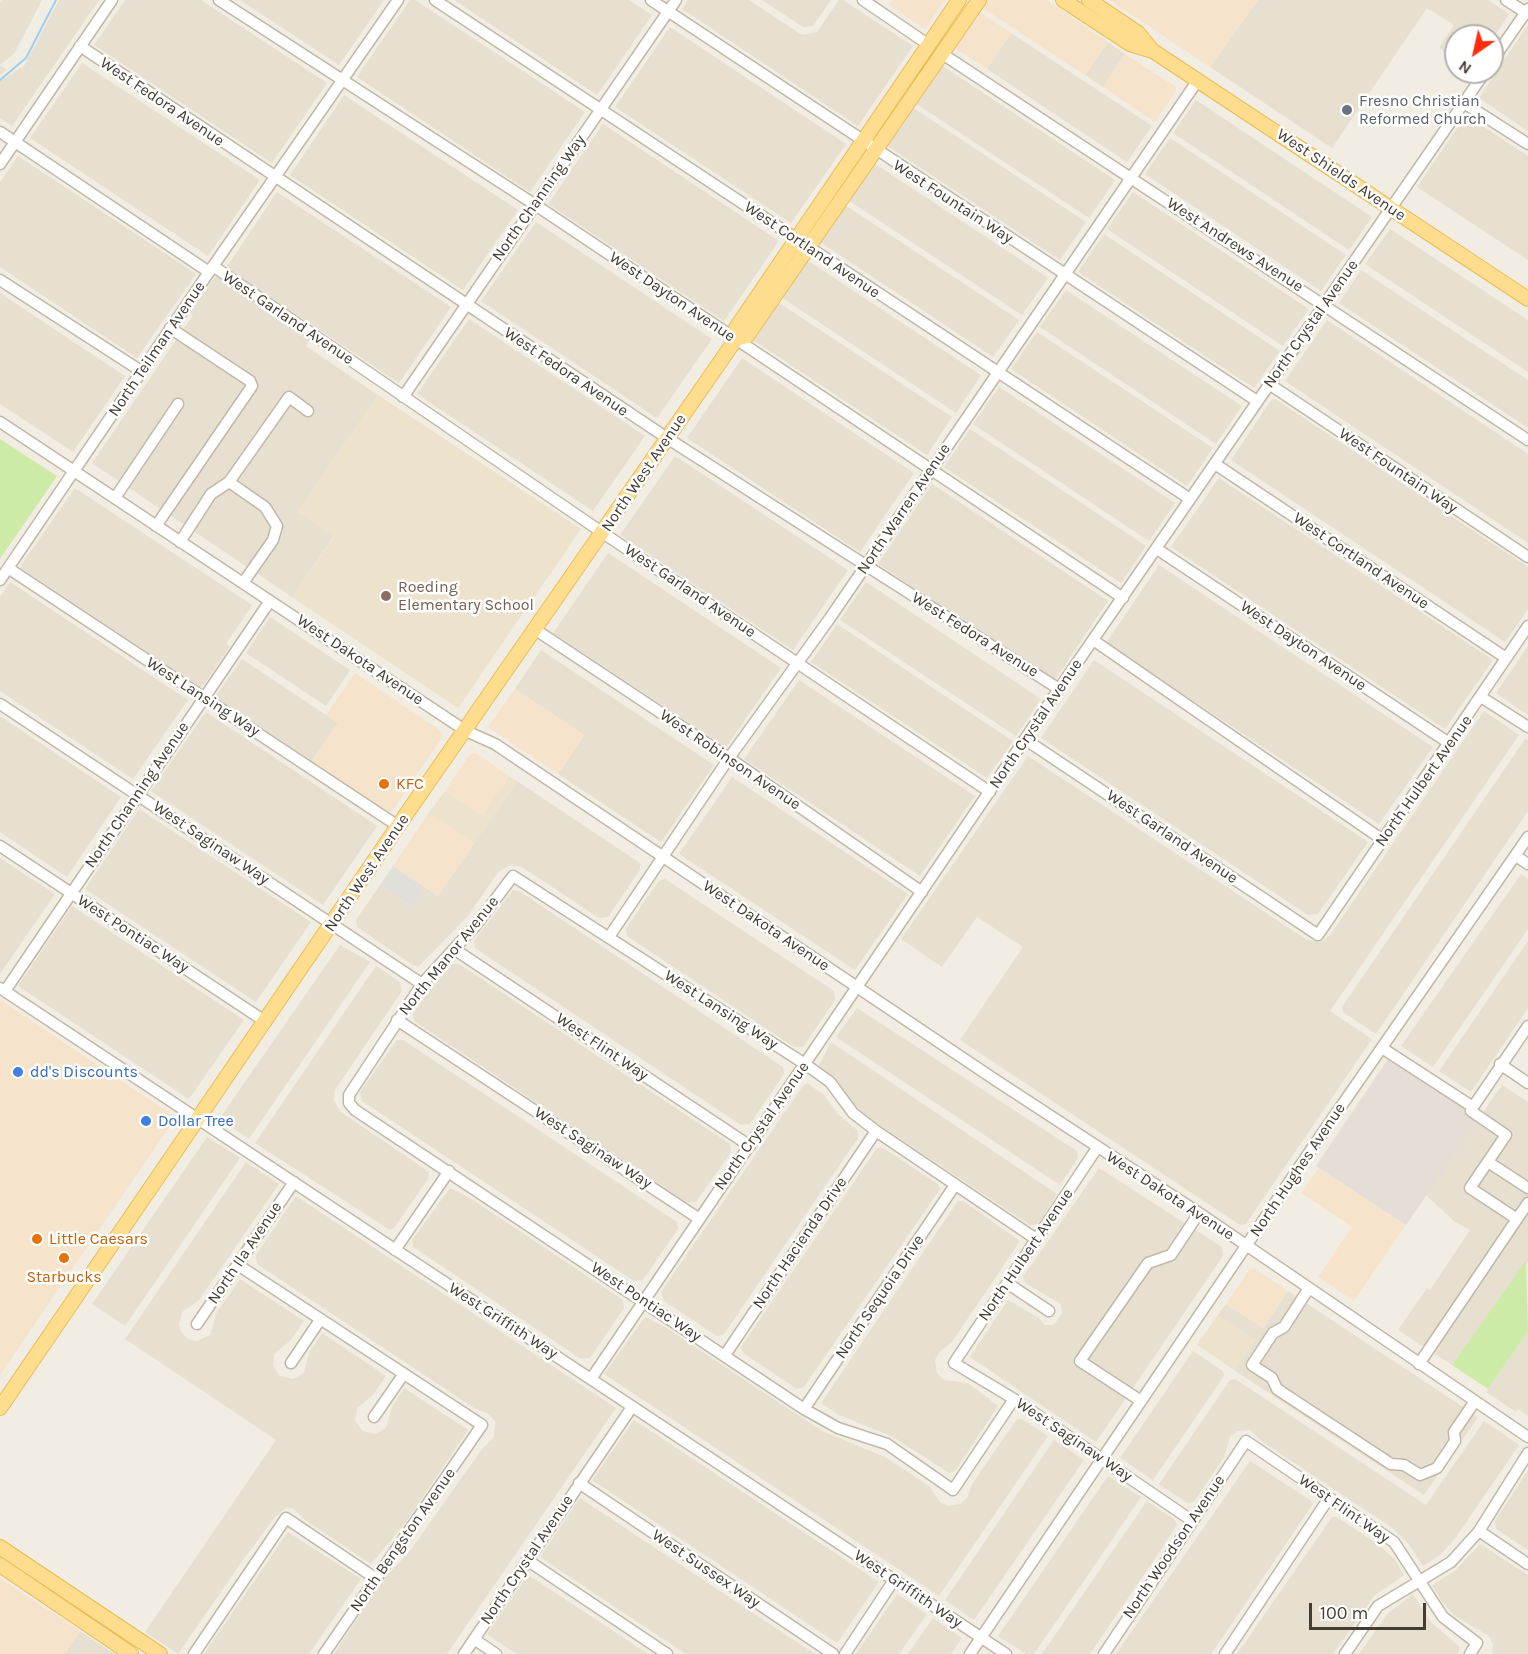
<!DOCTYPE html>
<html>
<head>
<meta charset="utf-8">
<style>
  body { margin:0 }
  #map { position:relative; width:1528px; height:1654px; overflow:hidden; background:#f2ede2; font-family:Karla,sans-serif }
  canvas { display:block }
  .north { position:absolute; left:1444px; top:24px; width:60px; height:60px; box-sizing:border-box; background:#fff; border:2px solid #b4b1ad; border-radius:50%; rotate:214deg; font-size:16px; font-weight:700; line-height:24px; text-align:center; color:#443d32 }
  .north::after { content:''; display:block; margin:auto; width:21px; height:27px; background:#ff2d0c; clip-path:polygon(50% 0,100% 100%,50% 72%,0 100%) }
  .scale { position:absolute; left:1309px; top:1603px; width:117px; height:27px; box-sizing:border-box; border:3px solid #443d32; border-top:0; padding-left:8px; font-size:18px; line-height:21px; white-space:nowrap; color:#443d32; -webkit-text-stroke:4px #fff; paint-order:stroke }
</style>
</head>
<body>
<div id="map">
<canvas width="1528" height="1654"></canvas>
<div class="north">N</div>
<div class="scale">100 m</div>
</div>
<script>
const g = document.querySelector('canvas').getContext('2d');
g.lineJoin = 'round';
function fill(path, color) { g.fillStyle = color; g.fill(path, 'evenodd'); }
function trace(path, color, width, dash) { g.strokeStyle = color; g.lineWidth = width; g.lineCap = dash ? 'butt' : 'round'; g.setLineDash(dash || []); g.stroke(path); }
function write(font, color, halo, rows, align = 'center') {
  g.font = font + ' Karla,sans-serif'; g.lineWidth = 5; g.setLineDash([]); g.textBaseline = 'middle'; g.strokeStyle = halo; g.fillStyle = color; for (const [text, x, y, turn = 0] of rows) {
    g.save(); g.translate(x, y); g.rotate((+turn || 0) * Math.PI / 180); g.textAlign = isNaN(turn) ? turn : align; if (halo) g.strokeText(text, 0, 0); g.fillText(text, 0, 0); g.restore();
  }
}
const residential = new Path2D(`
  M3,0H42L14,54L0,65L7,70L0,75V3Z
  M59,0H99L12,126L0,118V81L24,66Z
  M125,0H201L327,83L272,163L94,45Z
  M240,0H384L339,65Z
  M410,0H415L585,112L530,192L357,77Z
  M454,0H629L652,15L597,95Z
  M688,0H749L802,35L817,32L839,0H843L913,46L858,126L682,9Z
  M762,0H831L813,26L803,27Z
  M1258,0H1488L1509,14L1492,40V36H1456V59L1439,48L1454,25L1427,8L1332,148L1210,67Z
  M1527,26L1528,27V131L1479,98Z
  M670,27L846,144L791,223L615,107Z
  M1011,33L1152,126L1127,162L987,69Z
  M1108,42L1125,54L1103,87L1085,75Z
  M82,63L260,180L208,256L30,138Z
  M941,65L1115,180L1089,218L915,103Z
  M344,95L518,210L463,290L290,175Z
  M1196,100L1372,217L1349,250L1173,133Z
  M912,107L1086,222L1060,260L886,145Z
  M1466,115L1528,156V260L1417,187Z
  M603,124L779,241L724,321L548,204Z
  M1170,138L1346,255L1321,291L1145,174Z
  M18,156L196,274L137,358L0,267V182Z
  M874,163L1048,278L1022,315L848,200Z
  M277,192L451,307L399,383L226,268Z
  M1133,192L1309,309L1283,346L1107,229Z
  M845,205L1019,320L993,357L820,242Z
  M536,222L712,339L657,418L481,301Z
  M1390,229L1528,320V372L1365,264Z
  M1104,234L1280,351L1254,388L1078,272Z
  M807,260L981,375L956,413L781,297Z
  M1361,270L1528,380V428L1339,303Z
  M217,274L311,337L306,346L378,395L298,512L334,536L292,597L92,463L193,315L190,313Z
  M1066,290L1242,406L1216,444L1040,327Z
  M0,293L125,376L73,452L0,404Z
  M778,302L952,417L927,455L753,340Z
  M469,319L645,436L593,511L417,394Z
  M1327,320L1528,454V543L1285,381Z
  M1037,332L1213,448L1187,486L1011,369Z
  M742,358L914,473L860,552L687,438Z
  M999,387L1175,503L1149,541L973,424Z
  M1275,399L1528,567V609L1505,642L1231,460L1271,400Z
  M970,429L1146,546L1121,583L944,467Z
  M675,456L848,570L793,650L620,535Z
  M1219,478L1493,660L1445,729L1171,547Z
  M932,484L1108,601L1054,681L878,564Z
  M75,488L252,605L226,644L230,646L203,686L200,687L22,569L21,565Z
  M608,553L781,668L726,747L553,633Z
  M1159,565L1433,747L1379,824L1106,643Z
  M10,582L188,700L133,779L0,691V597Z
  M866,582L1041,699L1016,736L840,620Z
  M270,617L350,670L326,706L246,653Z
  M837,624L1013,741L987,778L811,662Z
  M1528,646V715L1496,693Z
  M541,650L714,765L661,842L558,774L584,735L515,689Z
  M242,659L338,723L312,761L215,697Z
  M1094,660L1368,842L1318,914L1308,915L1041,738Z
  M799,680L975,796L920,876L744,759Z
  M1484,711L1519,735L1330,1011L1372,1039L1246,1224L1240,1225L960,1040L1023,947L977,917L942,967L901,939L1028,756L1307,940L1321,942L1330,935Z
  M206,712L377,826L323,905L151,791Z
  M0,716L121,797L67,877L0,832Z
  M1525,739L1528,740V811L1376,1034L1343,1012L1342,1007Z
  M732,777L908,894L855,970L679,854Z
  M517,781L640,863V870L608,917L599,918L522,867L511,865L498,872L468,916L419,966L413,965L357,927L356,920L380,885L412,907L426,888L438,896Z
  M139,809L311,922L256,1002L85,889Z
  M0,858L55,894L0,974Z
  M1521,874L1528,879V929L1433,1067L1401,1046Z
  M665,879L834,991L835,1000L803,1047H794L627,936L626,929L642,905L659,881Z
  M513,890L519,891L783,1067L784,1074L750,1124L741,1125L475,948L474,941Z
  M72,906L244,1020L189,1099L18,986Z
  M1528,941V1008L1471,1092L1439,1071Z
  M340,945L370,962L249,1139L225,1123L222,1115Z
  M453,964H459L730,1144L731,1152L696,1202L687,1203L414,1021L413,1014L430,989Z
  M376,966L400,982L402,991L335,1090L334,1101L341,1112L429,1172L428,1179L394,1228L390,1230L255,1143Z
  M857,1008L1077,1151L1078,1158L1060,1185L836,1037Z
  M397,1040H403L677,1222L678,1229L643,1280L634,1281L362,1101L360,1092Z
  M831,1042L1057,1194L1039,1224L1030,1225L863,1114L819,1065Z
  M807,1083L824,1095L838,1114L858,1131V1138L724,1334L717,1336L664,1301L661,1292L802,1087Z
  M1502,1085L1528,1102V1262L1452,1365L1398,1330L1427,1288L1430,1290L1470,1230L1455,1222L1426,1195Z
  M207,1137L240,1158L125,1326L92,1304Z
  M877,1148H883L938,1184L940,1189L804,1387L797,1389L743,1353L741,1347Z
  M246,1162L279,1184L199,1300L182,1312L179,1325L182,1333L188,1339L197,1341L210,1335L217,1312L240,1279L304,1321L291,1340L274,1354L273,1366L280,1376L293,1379L304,1373L309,1353L322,1333L386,1376L373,1395L357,1408L355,1421L363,1431L375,1434L386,1428L392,1407L404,1388L468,1430L406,1522L371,1564L305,1520L294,1509L287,1507L275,1517L240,1564L178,1654L145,1632L276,1440L125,1339Z
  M1099,1168L1222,1247L1223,1256L1096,1442L970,1357L1008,1300L1039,1318L1044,1325H1052L1056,1322L1062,1313L1061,1304L1025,1283L1023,1277Z
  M450,1188L470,1198L623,1300L624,1308L590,1358L581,1359L413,1247L412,1240Z
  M296,1196L616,1408L447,1654H334L382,1581L410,1551L482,1449L494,1437L495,1421L487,1413L474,1408L257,1264L256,1255Z
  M958,1201H963L1020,1241L952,1342L939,1352L935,1360L937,1373L944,1380L968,1383L998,1406L955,1471L949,1473L893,1437L837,1414L821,1403Z
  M1288,1291L1478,1417L1424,1495L1234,1370L1255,1340L1217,1316L1226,1304L1263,1328Z
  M645,1317L665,1327L822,1431L885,1457L929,1486L940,1502L948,1506L960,1504L967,1498L972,1484L1017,1419H1022L1048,1436L939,1596L604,1374Z
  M1528,1331V1416L1518,1409L1516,1412L1486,1392Z
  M1193,1351L1223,1371L1224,1376L1153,1480L1120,1458Z
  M1235,1379L1426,1505L1484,1421L1519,1445L1454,1540L1440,1555L1423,1566L1408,1543L1391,1527L1264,1443L1250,1430L1237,1431L1230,1437L1224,1457L1194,1502L1187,1503L1159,1484L1230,1380Z
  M634,1420L879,1582L837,1643L592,1480Z
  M1054,1440L1084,1460L974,1620L945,1600Z
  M1250,1461L1310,1500L1313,1504L1211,1654H1116Z
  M1528,1470V1550L1496,1529L1495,1521Z
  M1108,1476L1141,1497L1034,1654H1026L998,1636Z
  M580,1498L601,1512L815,1654H686L621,1611L540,1557Z
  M1147,1501L1175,1520L1177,1525L1154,1560L1090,1654H1042Z
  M1332,1517H1337L1379,1545L1395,1560L1404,1575L1374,1596L1333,1654H1237Z
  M288,1532L361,1579L309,1654H204Z
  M1480,1544L1528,1575V1654H1492L1493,1644L1489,1636L1455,1616L1442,1602L1432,1585L1455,1571Z
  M528,1575L630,1642L648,1654H518L509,1649L487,1634Z
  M897,1594L927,1614L899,1654H856Z
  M1413,1594L1431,1622L1460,1647L1458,1654H1359L1388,1613Z
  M933,1618L962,1638L951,1654H908Z
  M80,1631L115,1654H64Z`);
const commercial = new Path2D(`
  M893,0H945L925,29L889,5Z
  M986,0H1047L1108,42L1085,75L981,7Z
  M1109,0H1258L1210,67Z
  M978,11L1011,33L987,69L953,47Z
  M1125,54L1176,87V91L1155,122L1103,87Z
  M355,673L440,730L443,736L393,810L388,812L312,761L338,723L326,715Z
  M515,689L585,735L558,774L488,727Z
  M476,753L509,776L482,815L445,791L470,754Z
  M428,814L475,843L438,896L393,866Z
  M0,1000L176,1117L0,1375Z
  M1319,1168L1406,1225L1354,1301L1318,1277L1352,1227L1301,1193Z
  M1255,1269L1288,1291L1263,1328L1226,1304L1249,1270Z
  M0,1578L80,1631L64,1654H0Z`);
const industrial = new Path2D(`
  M1392,1053L1483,1113L1406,1225L1316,1166Z`);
const education = new Path2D(`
  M378,395L581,529L458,708L292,597L334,537L298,512Z
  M509,776L517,781L475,843L428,814L445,791L482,815Z
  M1217,1316L1255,1340L1234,1370L1197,1345Z`);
const green = new Path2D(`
  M0,439L57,476L0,559Z
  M1526,1261L1528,1331L1488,1389L1452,1365Z`);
const parking = new Path2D(`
  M393,866L426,888L412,907L380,885Z`);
const stream = new Path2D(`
  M0,80L26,58L56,0`);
const minor = new Path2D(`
  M219,0L534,204L1123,598
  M435,0L1190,499
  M651,0L1257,401
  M863,0L929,45
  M1506,0L1528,14
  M80,46L667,438L1059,689
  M941,53L1528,440
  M1492,61L1528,9
  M1464,103L1528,144
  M0,132L209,272
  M0,164L112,0
  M213,266L603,533L990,792
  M0,280L141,371
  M1269,384L1528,557
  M403,397L676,0
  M0,422L466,731L495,744L994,1079L1199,1213L1528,1437
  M1215,464L1506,658
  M229,482L265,507L277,526L273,540L243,583
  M115,498L178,404
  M156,526L252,386L250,381L170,328
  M180,542L211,494L229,482L289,397L308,411
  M1157,549L1449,743
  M8,568L398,826
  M0,580L209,272L398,0
  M536,630L729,758L922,892
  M1093,640L1383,840
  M1481,697L1528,727
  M0,704L422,984
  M1026,740L1318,935L1528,626
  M0,846L266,1022
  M1516,856L1528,864
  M609,937L729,758L830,618L1198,80
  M454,949L750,1146
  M0,988L1006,1654
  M5,991L270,601
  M397,1020L698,1218
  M1382,1048L1473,1107L1528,1026
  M1500,1064L1528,1083
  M1097,1148L954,1363L1014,1399L1191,1520
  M1488,1162L1528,1188
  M1517,1219L1528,1203
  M395,1250L449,1171
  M238,1265L482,1425L324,1654
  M1007,1283L1049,1311
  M1309,1288L1284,1327L1273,1333L1252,1365L1272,1378L1277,1389L1391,1464L1404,1465L1420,1475L1437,1468L1455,1441L1454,1432L1475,1401
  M197,1324L294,1182
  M725,1355L876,1131
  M291,1363L320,1320
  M1419,1364L1517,1219L1470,1188L1506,1135L1471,1111
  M591,1379L1059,689L1485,72
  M1014,1399L953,1490L887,1444L838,1428L804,1409L355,1110L349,1103V1095L422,984L476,925L513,876L805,1064L830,1082L853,1113L876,1131L1036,1239
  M1141,1401L1080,1361L1148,1263L1171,1255L1199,1213
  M804,1409L955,1185
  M374,1417L403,1375
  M579,1483L833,1654
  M1479,1531L1528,1564
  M527,1560L667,1654
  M474,1639L496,1654
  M194,1654L286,1518L375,1578
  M464,1654L632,1407
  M845,1654L894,1580
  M970,1654L1317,1141L1528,837
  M1104,1654L1246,1441L1394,1542L1443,1617L1477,1643L1470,1654
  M1225,1654L1329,1498
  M1345,1654L1378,1606L1451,1562L1479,1531L1528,1453`);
const major = new Path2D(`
  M1063,0L1130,44L1153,51
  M1089,0L1138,33L1153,51L1528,299
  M736,339L747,336L979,0
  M0,1408L398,826L736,339V328L959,0
  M0,1547L160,1654
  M0,1565L131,1654`);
const markers = [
  [1347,110,6,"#6b7280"],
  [386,596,6,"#8d6e63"],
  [384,784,6,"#e8710a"],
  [18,1072,6,"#3f7fe0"],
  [146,1121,6,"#3f7fe0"],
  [37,1239,6,"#e8710a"],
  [64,1258,6,"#e8710a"]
];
const worshipNames = [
  ["Fresno Christian",1359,101],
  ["Reformed Church",1359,119]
];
const streetNames = [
  ["West Fedora Avenue",162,102,34],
  ["West Shields Avenue",1341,175,34],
  ["North Channing Way",539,198,-55],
  ["West Fountain Way",953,202,33],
  ["West Andrews Avenue",1235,245,33],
  ["West Cortland Avenue",812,250,34],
  ["West Dayton Avenue",672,297,34],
  ["West Garland Avenue",288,318,34],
  ["North Crystal Avenue",1311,324,-55],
  ["North Teilman Avenue",157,349,-56],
  ["West Fedora Avenue",566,372,34],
  ["West Fountain Way",1398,471,34],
  ["North West Avenue",644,473,-56],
  ["North Warren Avenue",904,509,-56],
  ["West Cortland Avenue",1361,561,34],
  ["West Garland Avenue",690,591,34],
  ["West Fedora Avenue",975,635,32],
  ["West Dayton Avenue",1303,646,34],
  ["West Dakota Avenue",360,660,34],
  ["West Lansing Way",203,697,33],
  ["North Crystal Avenue",1036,724,-56],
  ["West Robinson Avenue",730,760,34],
  ["North Hulbert Avenue",1424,781,-55],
  ["North Channing Avenue",137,795,-56],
  ["West Garland Avenue",1172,837,34],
  ["West Saginaw Way",211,843,34],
  ["North West Avenue",367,873,-56],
  ["West Dakota Avenue",766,926,34],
  ["West Pontiac Way",133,934,33],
  ["North Manor Avenue",449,956,-51],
  ["West Lansing Way",721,1010,33],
  ["West Flint Way",602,1047,34],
  ["North Crystal Avenue",762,1126,-55],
  ["West Saginaw Way",593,1148,33],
  ["North Hughes Avenue",1298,1170,-56],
  ["West Dakota Avenue",1170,1196,33],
  ["North Hacienda Drive",800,1243,-56],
  ["North Ila Avenue",245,1253,-56],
  ["North Hulbert Avenue",1026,1255,-56],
  ["North Sequoia Drive",880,1297,-56],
  ["West Pontiac Way",646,1302,34],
  ["West Griffith Way",503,1321,33],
  ["West Saginaw Way",1074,1440,34],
  ["West Flint Way",1344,1509,35],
  ["North Bengston Avenue",403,1540,-55],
  ["North Woodson Avenue",1174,1547,-56],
  ["North Crystal Avenue",527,1560,-56],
  ["West Sussex Way",706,1569,34],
  ["West Griffith Way",908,1589,34]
];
const educationNames = [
  ["Roeding",398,587],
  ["Elementary School",398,605]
];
const foodNames = [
  ["KFC",396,784],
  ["Little Caesars",49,1239],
  ["Starbucks",64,1277,"center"]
];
const shopNames = [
  ["dd's Discounts",30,1072],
  ["Dollar Tree",158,1121]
];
fill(residential, '#e7dfd0');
fill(commercial, '#f6e3cb');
fill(industrial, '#e4ded7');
fill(education, '#ede2cb');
fill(green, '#cdeaa7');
fill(parking, '#e2dfdb');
trace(stream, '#99d0f4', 2);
trace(minor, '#c1b8a7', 13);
trace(major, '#eabc58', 16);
trace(minor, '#fff', 10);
trace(major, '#ffdd8e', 14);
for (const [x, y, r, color] of markers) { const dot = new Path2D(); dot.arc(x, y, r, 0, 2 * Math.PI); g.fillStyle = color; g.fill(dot); trace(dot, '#fff', 2); }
write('16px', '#5b616d', '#fff', worshipNames, 'left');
write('16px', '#443d32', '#fff', streetNames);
write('16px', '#785e54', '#fff', educationNames, 'left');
write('16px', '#c56008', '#fff', foodNames, 'left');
write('16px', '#366cbe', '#fff', shopNames, 'left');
</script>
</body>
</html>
